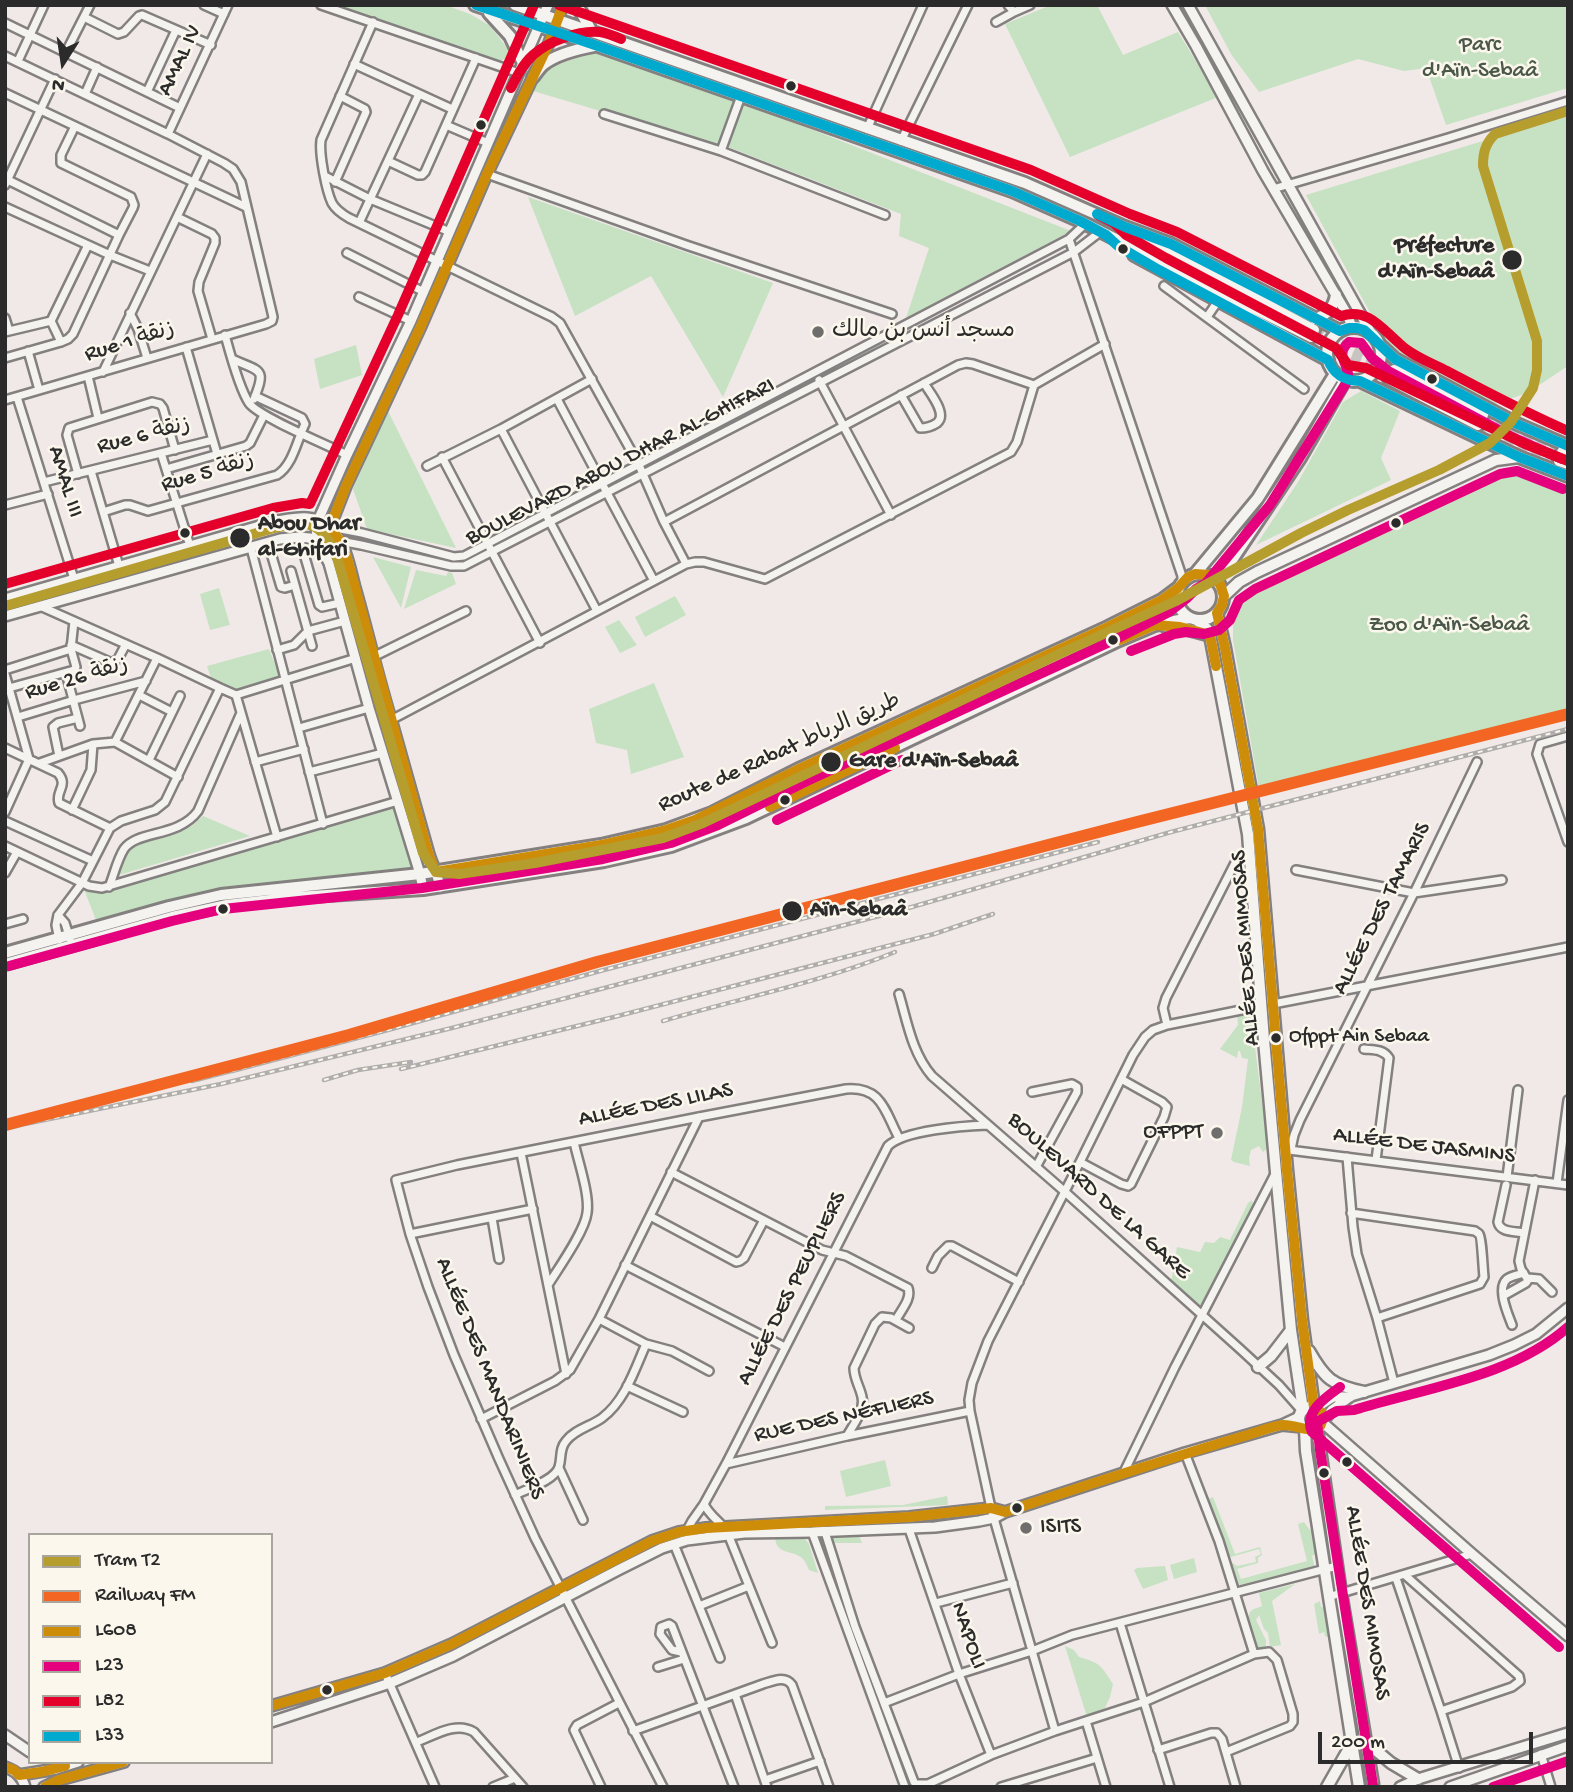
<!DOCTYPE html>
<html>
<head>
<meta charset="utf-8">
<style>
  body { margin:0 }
  #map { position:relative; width:1573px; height:1792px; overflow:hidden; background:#f0e9e8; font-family:"Gochi Hand",sans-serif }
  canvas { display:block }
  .frame { position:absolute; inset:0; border:7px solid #2b2b2b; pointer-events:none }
  .legend { position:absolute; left:28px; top:1533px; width:245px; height:231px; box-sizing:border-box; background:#fbf7ec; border:2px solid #a8a59f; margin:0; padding:9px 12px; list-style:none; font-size:21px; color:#2b2b2b }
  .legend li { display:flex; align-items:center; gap:14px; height:35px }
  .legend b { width:35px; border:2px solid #a8a59f }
  .north { position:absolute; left:28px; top:28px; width:70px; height:70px; -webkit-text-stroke:5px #fbf7ec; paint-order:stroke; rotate:192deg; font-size:19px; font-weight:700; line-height:28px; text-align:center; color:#2b2b2b }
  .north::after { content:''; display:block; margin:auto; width:24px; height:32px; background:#2b2b2b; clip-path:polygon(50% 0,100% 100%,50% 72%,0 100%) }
  .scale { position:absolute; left:1318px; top:1732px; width:215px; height:32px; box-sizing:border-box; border:4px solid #2b2b2b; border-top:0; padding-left:9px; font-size:21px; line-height:24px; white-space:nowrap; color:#2b2b2b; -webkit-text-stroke:5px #fbf7ec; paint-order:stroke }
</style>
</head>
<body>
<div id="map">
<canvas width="1573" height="1792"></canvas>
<div class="frame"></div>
<ul class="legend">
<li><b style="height:9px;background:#b59d2e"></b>Tram T2</li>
<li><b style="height:9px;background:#f26522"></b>Railway FM</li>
<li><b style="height:9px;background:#ce8d09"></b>L608</li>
<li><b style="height:9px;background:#e5007d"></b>L23</li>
<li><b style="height:9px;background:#e4002b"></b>L82</li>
<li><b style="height:9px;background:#00a9ce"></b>L33</li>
</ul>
<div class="north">N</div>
<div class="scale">200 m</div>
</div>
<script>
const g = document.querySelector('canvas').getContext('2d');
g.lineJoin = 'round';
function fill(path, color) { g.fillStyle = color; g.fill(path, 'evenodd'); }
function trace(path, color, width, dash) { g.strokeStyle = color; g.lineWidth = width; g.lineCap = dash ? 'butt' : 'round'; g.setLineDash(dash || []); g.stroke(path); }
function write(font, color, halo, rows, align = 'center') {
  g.font = font + ' "Gochi Hand","Playpen Sans Arabic",sans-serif'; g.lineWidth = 5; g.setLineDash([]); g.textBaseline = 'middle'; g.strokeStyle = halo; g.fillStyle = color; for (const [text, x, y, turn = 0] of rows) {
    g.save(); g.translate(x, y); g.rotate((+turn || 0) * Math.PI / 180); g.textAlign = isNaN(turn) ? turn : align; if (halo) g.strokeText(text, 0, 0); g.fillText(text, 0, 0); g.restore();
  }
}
const green = new Path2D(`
  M329,5H445L470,14L489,25L509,50L508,58L496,62Z
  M1051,5H1097L1123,55L1178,32L1218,97L1070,157L1005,24Z
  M1205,5H1568V88L1446,125L1426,68L1404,71L1358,59L1259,92L1231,54Z
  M595,51L734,101L719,146L533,91L543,70Z
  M744,103L1071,231L906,318L929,248L899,236L901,214L728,147Z
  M1568,115V366L1527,393L1492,405L1396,353L1385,340L1306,195Z
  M528,197L773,283L723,397L651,276L575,316Z
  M356,345L362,375L320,389L314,359Z
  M1361,391L1400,411L1381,458L1391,480L1256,545L1298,482L1343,402Z
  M388,411L456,548L367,529L353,489Z
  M1499,472H1523L1568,486V719L1260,794L1233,640V611L1257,584L1348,542L1368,530L1370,532Z
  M373,557L411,567L401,608Z
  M416,570L446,576L448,572L452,573L456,584L404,609Z
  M219,588L230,625L210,630L200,594Z
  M675,596L686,615L645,637L635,617Z
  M619,620L637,645L620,653L605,627Z
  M269,649L280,677L236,695L212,681L207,666Z
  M654,683L684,757L631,774L627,750L596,743L589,709Z
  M398,802L417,873L276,882L220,890L96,920L83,887L110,882Z
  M203,816L250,836L119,875L127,852L140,843L192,826Z
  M1237,1014L1251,1016L1268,1148L1263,1152L1259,1146L1251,1150L1249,1158L1250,1166L1234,1162L1231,1160L1242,1107L1248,1059L1242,1058L1240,1051H1238L1237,1058L1220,1049L1238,1025Z
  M1252,1200L1254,1213L1206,1300L1197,1307L1171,1283L1177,1247L1200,1252L1205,1242L1214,1243L1220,1237L1230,1240L1248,1203Z
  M885,1460L891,1486L846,1497L840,1471Z
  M947,1496L948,1503L947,1505L825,1510V1506L903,1505Z
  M1213,1497L1235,1554L1260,1547L1262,1555L1258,1558V1563L1237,1569L1241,1579L1307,1561L1298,1524L1304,1522L1309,1529L1313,1532V1540L1318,1548L1317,1553L1312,1556L1315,1568L1238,1589L1230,1561L1237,1566L1256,1562L1255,1557L1261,1554L1259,1549L1227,1558L1206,1500Z
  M859,1535L862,1543H833L830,1545L828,1536Z
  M775,1537L805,1539L809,1544L818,1573L809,1570C807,1566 806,1562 803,1559C793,1549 776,1556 775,1537Z
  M1194,1558L1197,1572L1174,1579L1170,1565Z
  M1165,1566L1168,1580L1143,1589L1134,1570L1137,1568Z
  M1295,1584L1272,1601L1281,1645L1270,1647L1268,1633L1264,1629L1259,1615L1256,1620L1266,1640V1647L1258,1649C1252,1643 1244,1618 1251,1611C1254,1608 1258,1608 1262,1606L1259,1593Z
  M1320,1601L1321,1607H1324L1328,1609L1327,1627L1331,1632L1328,1637L1325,1636L1324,1632L1319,1634L1314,1604Z
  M1065,1646L1074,1650L1079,1657C1100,1663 1100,1664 1113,1684L1110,1697L1102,1714L1087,1717Z`);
const primaryTunnel = new Path2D(`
  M1314,330L1394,370
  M1311,337L1389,379
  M1483,415L1540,444L1562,452
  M1478,425L1533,452L1559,461`);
const minor = new Path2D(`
  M204,5L224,14
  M321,5L519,73
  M1008,5L1014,12L1030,5
  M84,17L118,34L124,32L139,16L142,15L211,45
  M373,22L321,140C319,154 326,190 332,203C336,210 342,214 349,218L552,317L560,323L639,465L664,522L686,564
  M996,22L1014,12
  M5,23L180,108
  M66,52L90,5
  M5,56L168,134L224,163L233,169L241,182L273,317L272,321L266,324L5,400
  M18,61L44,5
  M354,64L452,109
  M147,92L176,30
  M5,93L246,207
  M85,94L97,67
  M604,114L721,151L885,215
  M446,125L488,143
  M867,129L923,5
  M168,134L228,5
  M901,141L968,5
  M721,151L741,96
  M388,161L418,175H422L425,172L476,58
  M487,174L686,245L892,314
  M325,176L370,199L450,232
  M8,180L119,235
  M335,182L366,112L365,109L340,96
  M5,185L55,79
  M1273,189L1448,138L1568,101
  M5,207L110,255L150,271
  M177,217L212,234L215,238V243L199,282L198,291L212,339
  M359,223L419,94
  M1069,239L1182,576V581
  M347,253L424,292
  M1164,286L1304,389
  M359,297L411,321
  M130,313L138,329L147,358
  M1207,317L1218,301
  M5,318L9,331
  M5,332L51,321
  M225,335C230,353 239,388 249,403C259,417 328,445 347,455
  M61,342L51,321L88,245
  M186,347L217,454
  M28,351L39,390
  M5,358L61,342L68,339L73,334L119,235L133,208L134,205L131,197L61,163V155L75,126
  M232,359C260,372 267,367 254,399
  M103,372L207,154
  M88,376L98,418
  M819,380L891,515
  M901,395L920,428C927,428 931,427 937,423C948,414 930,393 924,383
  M17,397L74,579
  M557,399L654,581
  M501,429L597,611
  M161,453L190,546
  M442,457L540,643
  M427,466L501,429L592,379
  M166,469L246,446L250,443L264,415
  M91,471L119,566
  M78,474L67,435L69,428L152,402L160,404L163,408L175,450
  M44,482L213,440
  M5,505L48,494
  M103,512L125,505H130L148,511L277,475C293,465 297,440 305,424L302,418L255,396
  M664,522L958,365L966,363L973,364L1034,385
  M330,527L362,533L454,557L464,556L1069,239L1085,224
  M299,537L319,605L322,607L340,603
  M340,541L361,545L451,566H464L1074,252L1100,232
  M268,543L281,587L285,588L295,585
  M251,548L323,824
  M291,571L312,646
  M40,606L157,658L220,688L165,802L155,810L121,821L110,828L82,883L58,915L56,925L59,940
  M71,645L112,663L118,659L126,644
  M277,650L294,645L308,631L345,621
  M375,656L466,611
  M5,670L71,649L74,621
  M66,673L80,726
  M5,674L29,759L5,812
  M9,688L74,670L76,667L71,649
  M220,688L236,695L356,658
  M139,695L172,712
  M236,695L277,837
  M18,717L74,700L146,681
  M391,720L686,564L695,562H704L765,579L1011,452L1017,442L1034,385L1105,344
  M299,728L369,708
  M1568,736L1540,744L1537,754L1568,842
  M115,742L178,777
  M5,748L58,773C69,786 55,791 59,803L110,828
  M59,756L53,727L58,723L78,718
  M149,760L180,696
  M255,762L304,749
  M40,763L93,744L115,742L157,658
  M309,772L383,753
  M72,810L91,770L93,744
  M5,821L93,861
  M5,846L89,886L102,888L398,801
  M1296,870L1414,893L1502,880
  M5,873L17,852
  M109,887C114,875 117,860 124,849C137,830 178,838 198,811L241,713
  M58,915L65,923L70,939
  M5,924L23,919
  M899,994C907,1021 912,1053 932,1076L1064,1191L1240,1349L1279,1385L1302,1411
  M1273,1004L1568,947
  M1167,1025L1163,1008L1166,998L1235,863
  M1364,1049C1374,1050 1383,1049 1389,1058L1376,1160
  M1032,1092L1072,1084L1077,1087V1092L1036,1167
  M1291,1149L1294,1135L1300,1120L1414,893L1477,762
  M1289,1150L1568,1185
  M521,1153L566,1374
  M1347,1157L1353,1227L1357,1254L1377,1318L1394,1383
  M1080,1162L1121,1184L1128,1186L1131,1184L1164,1117L1167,1107L1162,1102L1121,1079
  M671,1172L822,1250L846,1256L908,1288C912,1299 901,1310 896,1320
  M1507,1177L1518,1090
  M1557,1183L1568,1100
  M1506,1185L1498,1222C1500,1233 1515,1231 1524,1233
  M1351,1213L1475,1231C1476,1232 1478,1233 1479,1234C1482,1237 1483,1270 1484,1277L1480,1284L1377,1318
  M650,1216L736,1262L740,1261L744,1258L764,1220
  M492,1218L499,1259
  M410,1234L533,1209
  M625,1265L785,1347
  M932,1268L938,1256L948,1246H952L1019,1282
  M1528,1278L1539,1279L1552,1292
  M548,1285C558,1269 585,1231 587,1213C590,1195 578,1161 574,1142
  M1503,1296L1526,1283L1528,1280L1521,1269L1519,1261L1535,1180
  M599,1319L646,1344L672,1351L709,1371
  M1512,1325C1508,1314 1496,1288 1507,1279C1511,1276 1518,1275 1524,1273
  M627,1386L683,1412
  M481,1419L555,1381L570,1370L599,1319L699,1117
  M847,1436C853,1425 865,1411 862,1397C860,1387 854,1379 854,1368L875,1324L882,1317L891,1318L909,1328
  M1185,1453L1219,1541L1254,1654
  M726,1464L847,1436L970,1411
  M559,1468L583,1520
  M1123,1474L1175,1367L1276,1172
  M515,1495C527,1489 555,1480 559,1467C562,1458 559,1449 566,1441C574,1430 591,1426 602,1418C625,1401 635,1369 646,1344
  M704,1504C710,1517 722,1522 728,1534L772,1643
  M909,1529L959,1674L991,1755
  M686,1532L692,1521L704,1504L726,1464L888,1146C904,1130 964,1126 987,1125
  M812,1532L905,1787
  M825,1532L855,1627L914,1782L916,1784H928L991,1755L1055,1731L1144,1702L1254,1654L1269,1652L1277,1660L1293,1714V1722L1290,1726L1226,1752
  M674,1544L720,1658
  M1405,1575L1519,1676L1520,1681L1512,1687L1441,1711
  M1396,1578L1441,1711L1459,1768
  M1328,1597L1472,1554
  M936,1603L1013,1583
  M699,1606L749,1586
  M1120,1623L1170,1787
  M681,1652L672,1650L660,1634L661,1627L669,1624L672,1626L734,1787
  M658,1667L684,1659
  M385,1673L435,1787
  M735,1694L767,1787
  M884,1703L959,1674L1032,1651L1072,1635L1337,1566
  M1086,1721L1106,1787
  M633,1731L763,1684C773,1681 785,1675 792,1685L829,1787
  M1055,1731L991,1508L970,1411L969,1400L972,1383L988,1341L1080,1162L1133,1055L1145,1037L1153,1030L1167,1025L1261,1006
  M417,1742C435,1735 456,1721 474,1732L523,1787
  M1158,1750L1211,1733H1217L1222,1739L1236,1787
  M1541,1754L1551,1787
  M765,1780L820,1761
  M493,1787L515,1778
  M601,1787L574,1730L577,1725L619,1703
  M663,1787L535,1538L499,1459L454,1355L428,1287L410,1234L396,1180L457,1165L699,1117L846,1089C882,1086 885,1112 899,1138
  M1001,1787L1097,1758`);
const tertiary = new Path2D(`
  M1172,5L1196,46L1263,171L1347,314L1352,327
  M1188,5L1371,333
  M317,540L325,535L330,527L346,486L421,326L487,174L549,43L563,5
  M5,599L277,521C295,518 317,513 332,529C346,544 350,569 355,588C368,633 378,678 392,723C404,765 416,808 428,851C431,863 438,874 440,887
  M5,616L280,539L299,537L340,541
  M423,889L420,874L369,708L329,563L317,540L316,525L347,455L411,321L548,5
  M1316,1408L1333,1397H1350
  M1323,1421L1332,1410L1351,1396L1489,1355L1514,1345L1536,1334L1568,1308
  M1323,1423L1472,1554L1568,1636
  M1282,1425L1302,1427
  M271,1706L385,1673L452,1644L652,1541L679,1532L706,1528L909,1517L991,1508L1005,1512
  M271,1722L390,1683L453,1656L618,1570L662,1548L687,1540L744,1533L812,1532L935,1527L979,1521L994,1518L1005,1512L1185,1453L1282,1425L1299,1417
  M5,1735L30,1752
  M5,1767C16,1771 22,1776 25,1787
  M19,1775L56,1769L78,1762
  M44,1787L59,1780L124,1762
  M1400,1787L1418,1779L1568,1733
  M1450,1787L1568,1746`);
const secondary = new Path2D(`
  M1224,596L1239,582L1257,572L1496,460L1519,457
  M1217,613L1225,648L1258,829L1287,1170L1302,1320L1314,1407
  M1198,621L1207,629L1210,635L1248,834L1264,1040L1276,1172L1291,1330L1303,1410
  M1309,1351C1325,1379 1332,1385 1364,1392
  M1258,1367L1271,1356L1291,1330
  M1299 1419a12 12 0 1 1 24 0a12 12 0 1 1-24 0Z
  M1305,1429L1306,1451L1359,1787
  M1317,1429L1341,1593L1373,1784
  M1367,1743L1391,1763L1418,1779
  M1327,1787L1351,1745`);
const primary = new Path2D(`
  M475,5L598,46L1012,191L1080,221L1311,337
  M515,5L1025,183L1125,227L1171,244L1340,331
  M577,5L592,32
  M489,13L510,36L523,63
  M533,77C536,73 540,67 544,64C557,54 578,49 594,46
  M1148,241L1314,330
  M1134,255L1328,360
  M1315,319C1327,315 1334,308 1336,295
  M1327 354a27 27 0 1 1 54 0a27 27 0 1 1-54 0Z
  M1380,345L1395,359L1517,424L1568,446
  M1394,370L1483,415
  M1389,379L1478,425
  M1360,381L1519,457L1568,476
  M1562,452L1568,454
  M1559,461L1568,464
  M1177 597a23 23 0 1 1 46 0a23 23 0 1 1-46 0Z
  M1195,574L1258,498L1335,374
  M1215,579L1230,563L1300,458L1345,380
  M1165,626L1187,629L1210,635
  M5,953L169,907L221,895L420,874L601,845L666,830L712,813L801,768L1108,627L1162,600L1178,588
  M5,964L172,917L227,905L296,897L423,889L604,861L671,846L746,818L1115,642L1155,625L1189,618`);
const tram = new Path2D(`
  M571,855L592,857`);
const rail = new Path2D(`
  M663,1021C740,998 820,983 895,952
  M401,1069L614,1017L934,934L993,914
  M232,1071L388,1030L600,971L1098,842
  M324,1080L358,1070L411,1062
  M192,1081L239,1069
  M144,1089L199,1078
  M25,1124L221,1084L452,1028L898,911L1171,832L1568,729
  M5,1129L32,1122`);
const bus1 = new Path2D(`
  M1120,640L1155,625L1180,627L1210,635L1216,666
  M770,807L895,748
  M271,1706L385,1673L452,1644L652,1541L679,1532L706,1528L909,1517L991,1508L1005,1512C1087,1485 1169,1458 1251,1434C1261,1431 1273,1426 1283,1425C1299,1424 1325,1442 1322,1413L1314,1407L1302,1320L1287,1170L1258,829L1225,648L1217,613L1222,605L1224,596L1220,584L1209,575L1195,574L1188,577L1178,588L1162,600L1108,627L801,768L695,820L666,830L601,845L436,872L429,856L347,558L340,541L330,527L346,486L421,326L487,174L549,43L563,5
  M5,1767L14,1770L19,1775L41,1772L65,1766
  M45,1787L59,1780L123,1762`);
const bus2 = new Path2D(`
  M1131,651L1174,634L1186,632L1204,634L1219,630L1230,620L1239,600L1255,589L1500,474L1517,471L1563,489
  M777,820L902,760
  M9,966L172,921L223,909L422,888L603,859L671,843L718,825L807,781L1114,640L1169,612L1187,598L1196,589L1206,583L1270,505L1348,380C1351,364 1333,356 1349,342L1361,343L1372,358L1388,371L1510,436L1562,459
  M1340,1387C1326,1397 1303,1412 1312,1432L1559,1647
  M1373,1785L1320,1450L1317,1422L1337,1411L1354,1410C1424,1388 1512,1377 1568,1327
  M1493,1787L1568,1761`);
const bus3 = new Path2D(`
  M559,5L1031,170L1130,214L1177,232L1341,316C1368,307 1382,329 1400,344C1412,356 1432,363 1447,371C1487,392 1526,413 1568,431
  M511,88C517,76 523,64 533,55C549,41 578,30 600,32C607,33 614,36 621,39
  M1098,215L1114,223L1126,235L1166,258L1336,348L1348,365L1366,368L1525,444L1568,461
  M5,584L273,508L302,503L310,504L398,315L534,5`);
const bus4 = new Path2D(`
  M476,5L598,46L1012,191L1080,221L1106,235L1118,246L1159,270L1328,360C1334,375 1344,381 1360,381L1519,457L1568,476
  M1097,214L1125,227L1171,244L1340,331L1349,328H1357L1364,330L1395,359L1517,424L1568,446`);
const rail1 = new Path2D(`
  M5,1125L349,1035L597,962L1137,822L1568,714`);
const tram1 = new Path2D(`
  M5,606L274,528C309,521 319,520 336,554L423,853L436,872L459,874L535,863L663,838L703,823L1057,655L1176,601L1301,533L1348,510L1439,470L1490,443L1511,422L1533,388L1537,370V341L1483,166C1483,153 1485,144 1495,134L1568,111`);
const markers = [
  [791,86,6,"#2b2b2b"],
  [481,125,6,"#2b2b2b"],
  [1123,249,6,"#2b2b2b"],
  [1512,260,11,"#2b2b2b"],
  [818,332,7,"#706e6d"],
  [1432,379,6,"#2b2b2b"],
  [1396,523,6,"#2b2b2b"],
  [185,533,6,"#2b2b2b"],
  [240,538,11,"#2b2b2b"],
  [1113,640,6,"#2b2b2b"],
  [831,762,11,"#2b2b2b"],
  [785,800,6,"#2b2b2b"],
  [223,909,6,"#2b2b2b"],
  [792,911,11,"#2b2b2b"],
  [1276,1038,6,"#2b2b2b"],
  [1217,1133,7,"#706e6d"],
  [1347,1462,6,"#2b2b2b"],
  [1324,1473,6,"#2b2b2b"],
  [1017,1508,6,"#2b2b2b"],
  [1026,1528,7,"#706e6d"],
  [327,1690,6,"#2b2b2b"]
];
const busNames = [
  ["Ofppt Ain Sebaa",1289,1038]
];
const parkNames = [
  ["Parc",1480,46],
  ["d'Aïn-Sebaâ",1480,72],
  ["Zoo d'Aïn-Sebaâ",1449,626]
];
const streetNames = [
  ["AMAL IV",181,61,-65],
  ["Rue 1 زنقة",130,343,-17],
  ["Rue 6 زنقة",144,437,-14],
  ["BOULEVARD ABOU DHAR AL-GHIFARI",621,463,-27],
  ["Rue 5 زنقة",208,474,-16],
  ["AMAL III",64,482,73],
  ["Rue 26 زنقة",77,680,-16],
  ["Route de Rabat طريق الرباط",780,754,-24],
  ["ALLÉE DES TAMARIS",1383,909,-63],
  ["ALLÉE DES MIMOSAS",1247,948,-94],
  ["ALLÉE DES LILAS",656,1106,-11],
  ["ALLÉE DE JASMINS",1424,1147,7],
  ["BOULEVARD DE LA GARE",1098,1197,42],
  ["ALLÉE DES PEUPLIERS",793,1289,-63],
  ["ALLÉE DES MANDARINIERS",489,1379,68],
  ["RUE DES NÉFLIERS",844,1418,-12],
  ["ALLÉE DES MIMOSAS",1366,1603,81],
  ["NAPOLI",967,1636,71]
];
const stopNames = [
  ["Préfecture",1494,247,"right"],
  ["d'Aïn-Sebaâ",1494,273,"right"],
  ["Abou Dhar",258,525],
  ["al-Ghifari",258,551],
  ["Gare d'Aïn-Sebaâ",849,762],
  ["Aïn-Sebaâ",810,911]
];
const poiNames = [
  ["مسجد أنس بن مالك",832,332],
  ["OFPPT",1203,1133,"right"],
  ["ISITS",1040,1528]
];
fill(green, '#c6e2c2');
trace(primaryTunnel, '#c9c3c2', 10, [10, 5]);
trace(minor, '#848080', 12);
trace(tertiary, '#848080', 14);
trace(secondary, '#848080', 15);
trace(primary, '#848080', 16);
trace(minor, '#f5f3f0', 7);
trace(tertiary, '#f5f3f0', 9);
trace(secondary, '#f5f3f0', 10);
trace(primary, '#f5f3f0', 10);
trace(tram, '#b0aeac', 2);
trace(rail, '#b0aeac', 4.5);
trace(rail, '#fbf7ec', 2, [5]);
trace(bus1, '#ce8d09', 10);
trace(bus2, '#e5007d', 10);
trace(bus3, '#e4002b', 10);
trace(bus4, '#00a9ce', 10);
trace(rail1, '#f26522', 12);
trace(tram1, '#b59d2e', 10);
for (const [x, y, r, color] of markers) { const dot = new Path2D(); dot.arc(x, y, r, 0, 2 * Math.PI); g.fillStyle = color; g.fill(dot); trace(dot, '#fbf7ec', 2.5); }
write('21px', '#2b2b2b', '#fbf7ec', busNames, 'left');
write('23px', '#495849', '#fbf7ec', parkNames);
write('23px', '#2b2b2b', '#fbf7ec', streetNames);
write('bold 23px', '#2b2b2b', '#fbf7ec', stopNames, 'left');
write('23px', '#2b2b2b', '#fbf7ec', poiNames, 'left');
</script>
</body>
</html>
